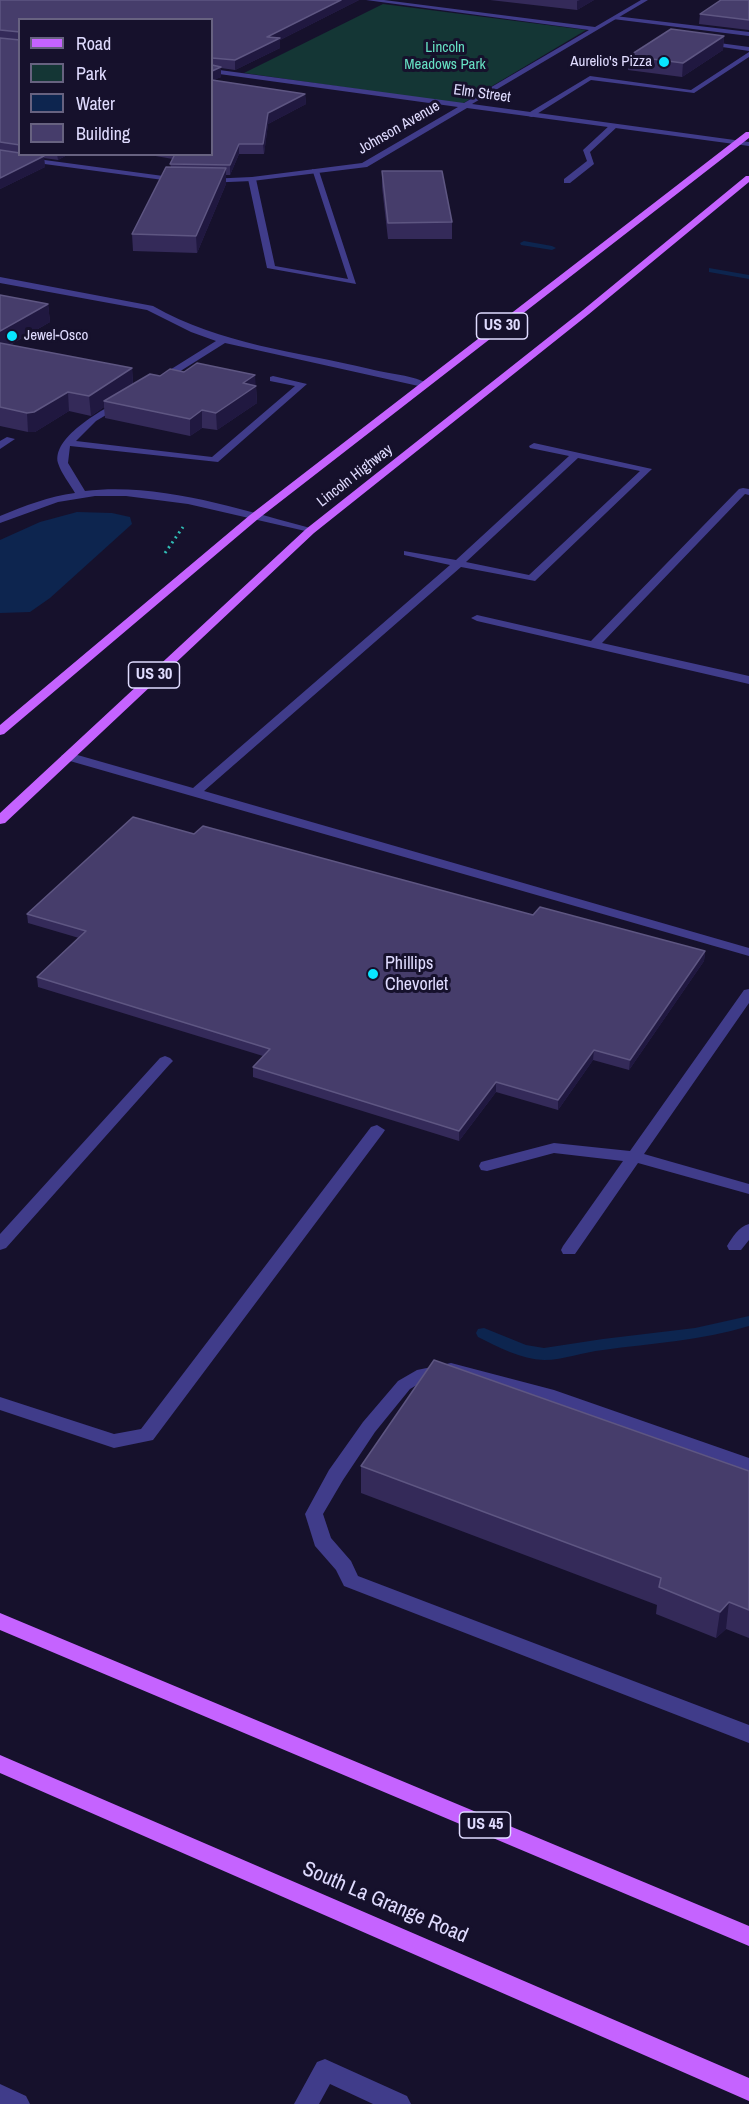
<!DOCTYPE html>
<html>
<head>
<meta charset="utf-8">
<style>
  body { margin:0 }
  #map { position:relative; width:749px; height:2104px; overflow:hidden; background:#16112c; font-family:"Archivo Narrow",sans-serif }
  canvas { display:block }
  .legend { position:absolute; left:18px; top:18px; width:195px; height:138px; box-sizing:border-box; background:#16112c; border:2px solid #676280; margin:0; padding:8px 10px; list-style:none; font-size:18px; color:#e0dcff }
  .legend li { display:flex; align-items:center; gap:12px; height:30px }
  .legend b { width:30px; border:2px solid #676280 }
</style>
</head>
<body>
<div id="map">
<canvas width="749" height="2104"></canvas>
<ul class="legend">
<li><b style="height:8px;background:#c563ff"></b>Road</li>
<li><b style="height:16px;background:#143635"></b>Park</li>
<li><b style="height:16px;background:#0d254f"></b>Water</li>
<li><b style="height:16px;background:#463d6b"></b>Building</li>
</ul>
</div>
<script>
const g = document.querySelector('canvas').getContext('2d');
g.lineJoin = 'round';
function fill(path, color) { g.fillStyle = color; g.fill(path, 'evenodd'); }
function trace(path, color, width, dash) { g.strokeStyle = color; g.lineWidth = width; g.lineCap = dash ? 'butt' : 'round'; g.setLineDash(dash || []); g.stroke(path); }
function write(font, color, halo, rows, align = 'center') {
  g.font = font + ' "Archivo Narrow",sans-serif'; g.lineWidth = 6; g.setLineDash([]); g.textBaseline = 'middle'; g.strokeStyle = halo; g.fillStyle = color; for (const [text, x, y, turn = 0] of rows) {
    g.save(); g.translate(x, y); g.rotate((+turn || 0) * Math.PI / 180); g.textAlign = isNaN(turn) ? turn : align; if (halo) g.strokeText(text, 0, 0); g.fillText(text, 0, 0); g.restore();
  }
}
const green = new Path2D(`
  M383,4L586,30L462,104L244,73Z`);
const water = new Path2D(`
  M77,512L112,513L130,517L132,524L50,598L30,612L0,613V540L40,522Z`);
const stream = new Path2D(`
  M524,241L552,246L556,248L552,250L521,245L520,243Z
  M709,268L749,275V279L709,272Z
  M749,1316V1326C701,1341 652,1343 603,1350C583,1352 564,1360 544,1360C521,1359 498,1347 478,1337L476,1333L478,1329L484,1328L526,1345L544,1348L603,1339L695,1328Z`);
const path = new Path2D(`
  M165,553L183,527`);
const lane = new Path2D(`
  M615,16L749,32V36L613,19Z
  M704,41L749,47V51L702,44Z
  M749,52V57L694,93L591,80L532,117L525,115L590,76L691,90Z
  M610,125L617,127L590,152L594,164L570,183H564V179L587,161L583,150Z
  M312,169L319,171L356,284L267,268L248,179L252,177L256,179L275,266L348,279Z
  M0,277L153,306C222,345 295,351 370,369C385,373 417,376 428,384L423,387L225,343L163,382H157V378L216,341L191,332L147,310L0,283Z
  M273,376L307,384L218,462L70,446L68,463L85,491C161,482 241,510 314,529V533L188,504L126,496H95L58,502L0,523V516C25,506 49,496 75,493C70,484 61,473 58,463C52,438 99,412 118,401L126,403L96,421L76,441L212,457L295,386L270,381V377Z
  M7,437L15,439L0,449V441Z
  M534,443L652,469L535,581L461,567L204,791L749,948V956L63,759L61,756L67,752L193,788L450,565L404,555V551L456,560L569,456L530,448L529,446ZM578,458L640,471L529,575L466,562Z
  M743,488L749,489V495L745,494L602,643L749,676V684L477,621L471,618L477,615L591,641L739,489Z
  M749,989V1003L644,1154L749,1184V1194L638,1163L575,1254H563L561,1250L563,1246L623,1161L554,1153L487,1171L481,1170L479,1166L481,1162L554,1143L630,1151L744,990Z
  M165,1056L170,1058L173,1061L170,1064L6,1248L0,1250V1234L160,1058Z
  M377,1125L385,1130L383,1133L153,1440L114,1448L0,1410V1397L114,1434L141,1429L371,1127Z
  M749,1224V1240L741,1250H729L727,1246C732,1238 739,1226 749,1224Z
  M451,1363L554,1390L749,1458V1472L544,1400L451,1375L427,1379L410,1389L375,1432L343,1480L323,1514L331,1538L351,1561L358,1576L749,1725V1743L344,1586L336,1570L315,1546L305,1514L329,1470L363,1422L398,1381L417,1370Z
  M325,2059L407,2096L411,2104H373L330,2084L319,2104H294L317,2062Z
  M0,2084L26,2096L30,2104H0Z`);
const street = new Path2D(`
  M366,0H384L595,27L641,0H648L472,104L749,142V146L467,108L367,167L252,181L205,183L208,179L252,177L362,163L458,107L212,73V69L464,103L589,30Z
  M0,154L178,178L182,180L178,182L0,158Z`);
const primary = new Path2D(`
  M746,132H749V138L258,519L4,734L0,735V725L250,515Z
  M746,176H749V182L589,314L314,533L5,823L0,824V813L306,529L583,310Z
  M0,1613L749,1926V1946L0,1630Z
  M0,1755L749,2078V2101L0,1773Z`);
const wall = new Path2D(`
  M0,0H359L280,40V48L235,70L221,68V77L213,80L305,94L306,104L268,124L264,154H239L230,175H226V184L197,253L133,251L132,234L166,167H171L170,164L173,159L144,154H212V20H20V154H69L58,160L44,158L45,167L0,189Z
  M490,0H594L577,10Z
  M749,0V30L699,24L700,14Z
  M724,36L723,50L682,77L628,70L629,56Z
  M382,171L452,222V239H388L382,187Z
  M0,295L48,304L50,322L10,345L132,368L133,384L160,376L256,386L257,403L217,430L202,428L190,436L105,418L104,407L91,416L69,411L35,432H28L0,426Z
  M194,834L533,915L705,951L704,961L629,1070L593,1060L558,1110L496,1092L459,1141L253,1077V1067L263,1056L38,987L37,977L79,938L28,923L27,914Z
  M361,1466L749,1471V1638L726,1629L716,1638L656,1614L657,1605L361,1493Z`);
const shadedWall = new Path2D(`
  M341,0H359L280,40V48L235,70V60L267,37Z
  M580,0H594L577,10V1Z
  M724,36L723,50L682,77L683,63Z
  M221,67V77L212,81V71Z
  M305,94L306,104L268,124L264,154L263,144L268,113Z
  M239,144V154L230,175V165Z
  M57,154H69L58,160Z
  M44,156L45,167L0,189V178Z
  M226,168V184L197,253L196,236Z
  M48,304L50,322L4,348L0,358V331Z
  M132,368L133,387L104,401V407L91,416L89,396Z
  M255,375L257,403L217,430L216,413L243,383Z
  M68,392L69,411L35,432H28L27,413Z
  M202,410V428L190,436V419Z
  M705,951L704,961L629,1070L630,1060Z
  M594,1050L593,1060L558,1110V1100Z
  M496,1082V1092L459,1141V1131Z
  M729,1602L726,1629L716,1638L720,1612Z`);
const building = new Path2D(`
  M0,0H341L267,37L280,38L235,60L212,58V20H20V32L0,30Z
  M721,0H749V20L700,14Z
  M671,29L724,36L683,63L629,56Z
  M0,38L20,40V145L0,142Z
  M212,65L221,67L212,71Z
  M212,80L305,94L268,113L263,144H239L230,165L170,164L175,154H212Z
  M0,150L20,153V154H32L44,156L0,178Z
  M166,167L226,168L196,236L132,234Z
  M382,171H442L452,222L388,223Z
  M0,295L48,304L0,331Z
  M0,343L132,368L89,396L68,392L34,412L27,413L0,407Z
  M197,363L255,375L243,383L256,386L216,413L202,410L190,419L104,401L150,374L160,376L170,369L184,372Z
  M133,817L194,834L203,826L533,915L540,907L705,951L630,1060L594,1050L558,1100L496,1082L459,1131L253,1067L270,1049L37,977L86,931L27,914Z
  M434,1360L749,1471V1610L729,1602L720,1612L659,1587L661,1578L361,1466Z`);
const markers = [
  [664,62,6,"#08e5ff"],
  [12,336,6,"#08e5ff"],
  [373,974,6,"#08e5ff"]
];
const farParknames = [
  ["Lincoln",445,48],
  ["Meadows Park",445,65]
];
const farPoinames = [
  ["Aurelio's Pizza",652,62],
  ["Jewel-Osco",24,336,"left"]
];
const farStreetnames = [
  ["Elm Street",482,94,8],
  ["Johnson Avenue",399,128,-30],
  ["Lincoln Highway",355,476,-38]
];
const shields = [
  [502,326,51],
  [154,675,51],
  [485,1825,51]
];
const shieldNames = [
  ["US 30",502,326],
  ["US 30",154,675],
  ["US 45",485,1825]
];
const poiNames = [
  ["Phillips",385,964],
  ["Chevorlet",385,985]
];
const nearStreetnames = [
  ["South La Grange Road",385,1903,23]
];
fill(green, '#143635');
fill(water, '#0d254f');
fill(stream, '#0d254f');
trace(path, '#31beb6', 3, [2, 4]);
fill(lane, '#403c8a');
fill(street, '#403c8a');
fill(primary, '#c563ff');
fill(wall, '#342a59');
fill(shadedWall, '#201840');
fill(building, '#463d6b');
trace(building, '#5e5682', 1.5);
for (const [x, y, r, color] of markers) { const dot = new Path2D(); dot.arc(x, y, r, 0, 2 * Math.PI); g.fillStyle = color; g.fill(dot); trace(dot, '#16112c', 2); }
write('15px', '#66e1c3', '#16112c', farParknames);
write('15px', '#e0dcff', '#16112c', farPoinames, 'right');
write('15px', '#e0dcff', '#16112c', farStreetnames);
for (const [x, y, w] of shields) { const box = new Path2D(); box.roundRect(x - w / 2, y - 13, w, 26, 4.5); g.fillStyle = '#16112c'; g.fill(box); trace(box, '#e0dcff', 1.5); }
write('bold 16px', '#e0dcff', null, shieldNames);
write('18px', '#e0dcff', '#16112c', poiNames, 'left');
write('21px', '#e0dcff', '#16112c', nearStreetnames);
</script>
</body>
</html>
